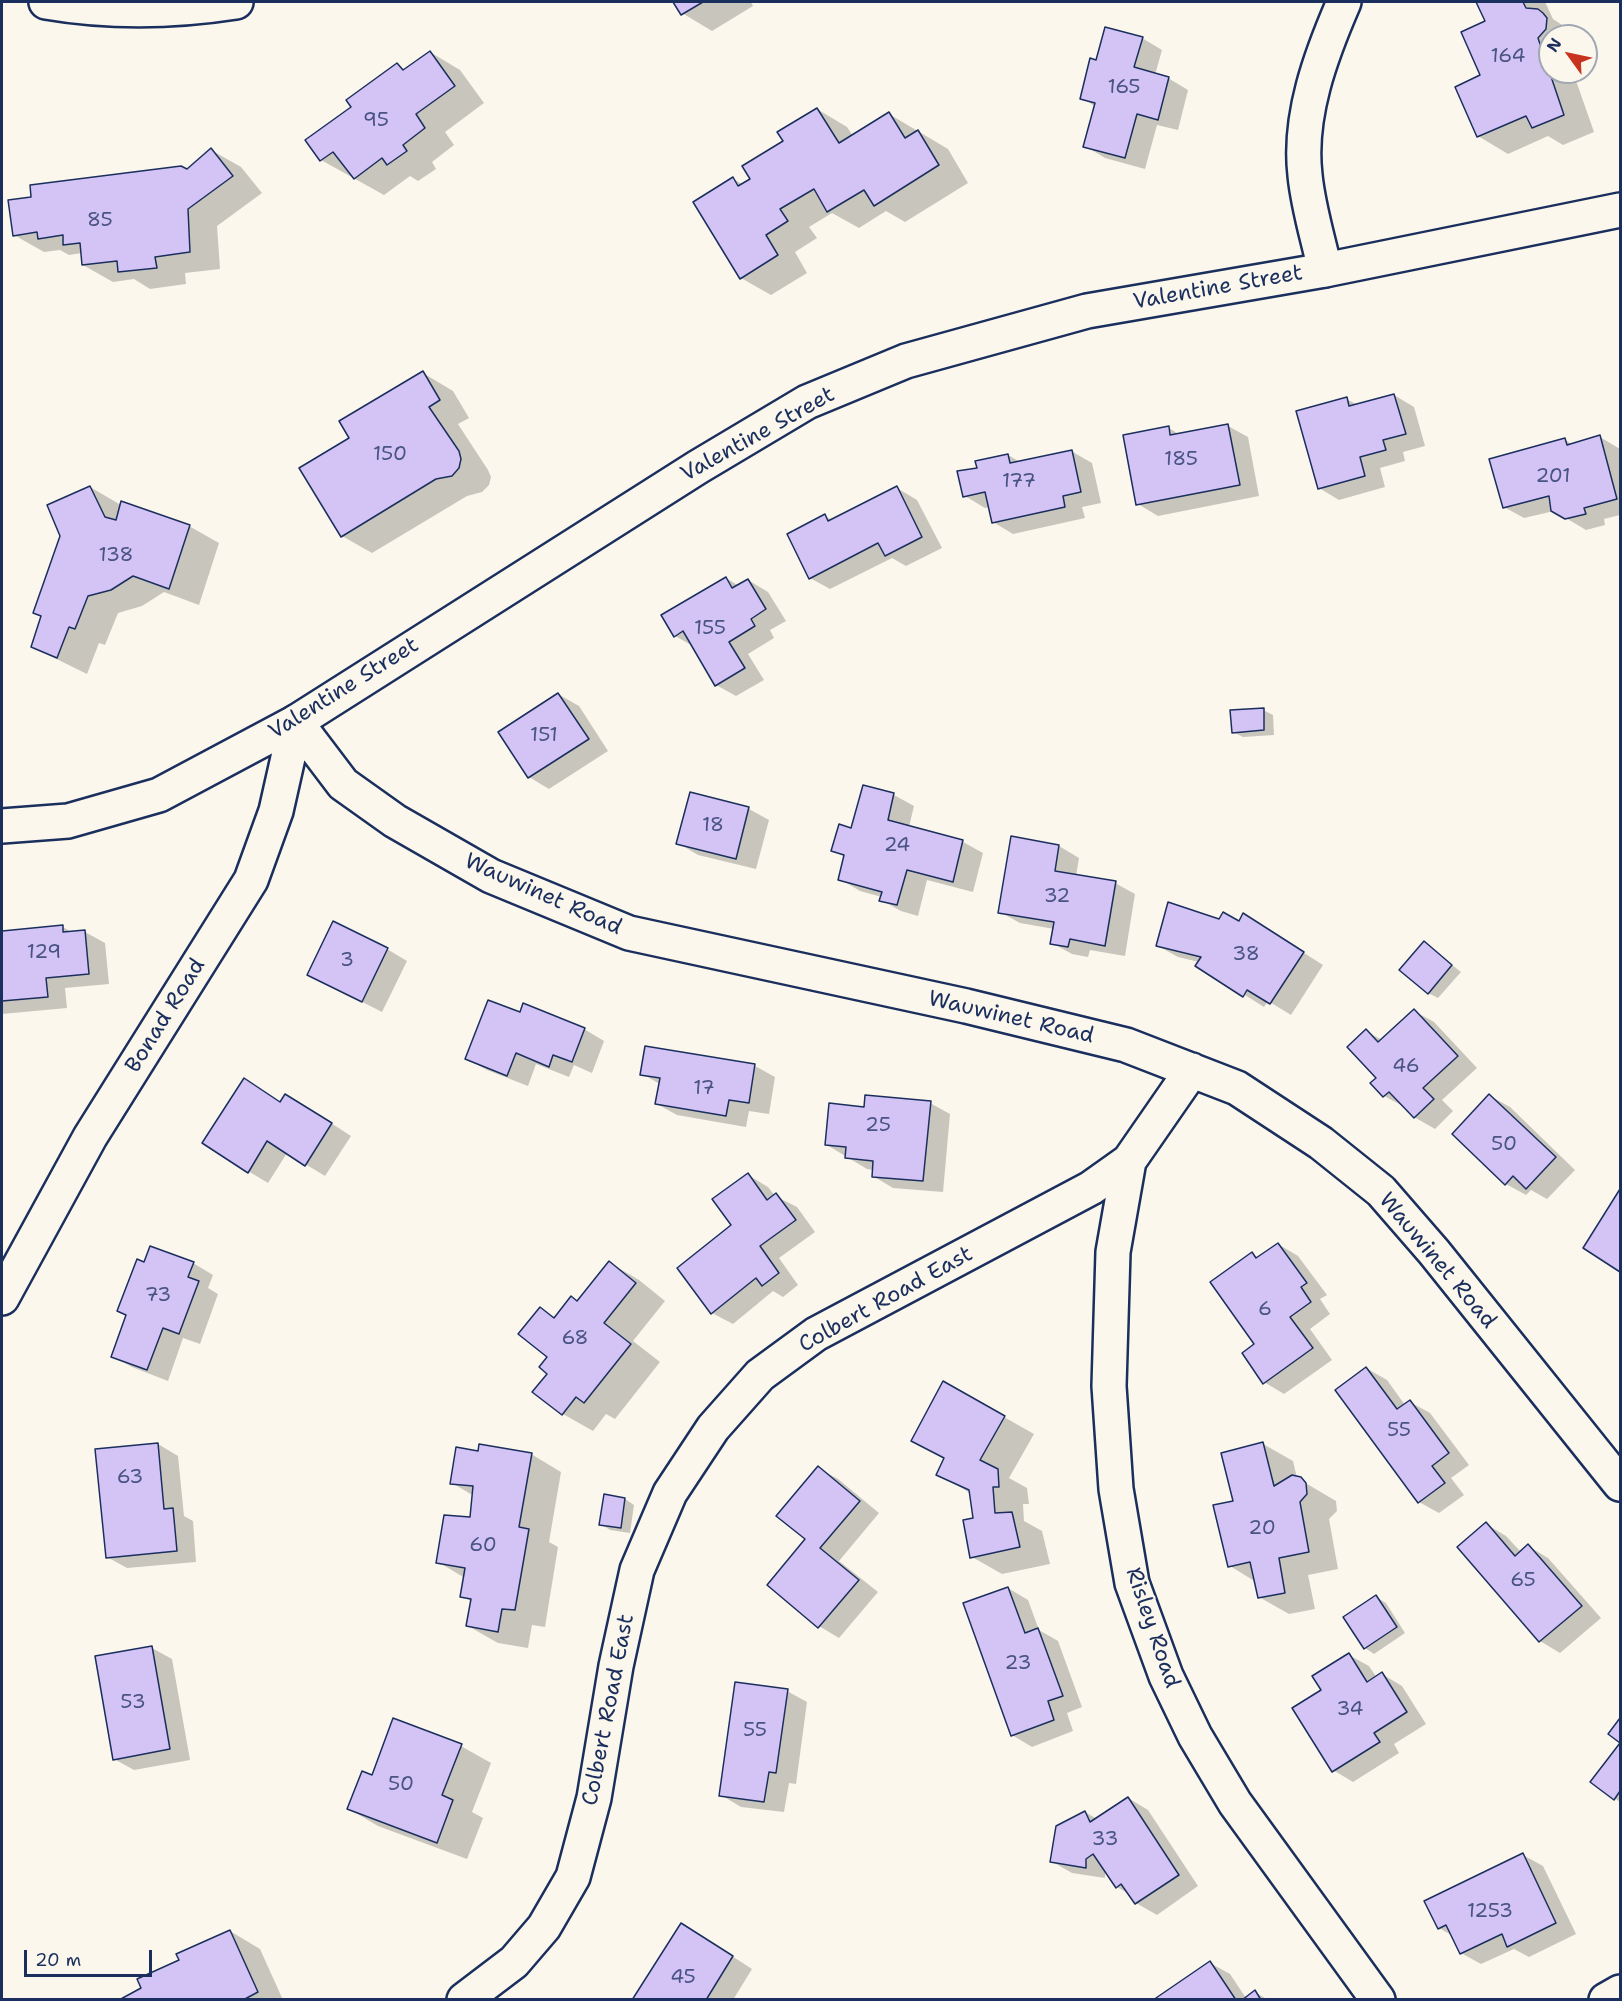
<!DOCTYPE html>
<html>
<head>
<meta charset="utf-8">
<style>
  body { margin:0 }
  #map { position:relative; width:1622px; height:2001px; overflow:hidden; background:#fbf7ec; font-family:"Shantell Sans",sans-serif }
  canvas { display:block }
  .frame { position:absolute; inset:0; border:3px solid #1b2f5e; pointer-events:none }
  .north { position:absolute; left:1538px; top:24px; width:60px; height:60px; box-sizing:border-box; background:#fbf7ec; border:2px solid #a1a7b3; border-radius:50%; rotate:303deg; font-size:16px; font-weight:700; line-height:24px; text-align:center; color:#1b2f5e }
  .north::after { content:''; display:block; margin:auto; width:21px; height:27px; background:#c8321e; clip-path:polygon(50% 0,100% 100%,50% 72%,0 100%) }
  .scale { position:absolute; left:24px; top:1950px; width:128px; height:27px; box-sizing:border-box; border:3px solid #1b2f5e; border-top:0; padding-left:8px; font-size:18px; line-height:21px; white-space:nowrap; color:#1b2f5e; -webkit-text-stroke:4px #fbf7ec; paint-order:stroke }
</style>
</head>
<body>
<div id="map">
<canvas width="1622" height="2001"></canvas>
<div class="frame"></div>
<div class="north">N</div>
<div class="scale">20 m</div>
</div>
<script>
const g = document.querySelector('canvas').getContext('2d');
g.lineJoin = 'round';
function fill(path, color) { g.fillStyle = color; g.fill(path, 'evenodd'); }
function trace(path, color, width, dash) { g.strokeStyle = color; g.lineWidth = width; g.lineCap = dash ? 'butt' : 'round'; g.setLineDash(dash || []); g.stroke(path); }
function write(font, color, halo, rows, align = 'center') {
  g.font = font + ' "Shantell Sans",sans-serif'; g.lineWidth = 4.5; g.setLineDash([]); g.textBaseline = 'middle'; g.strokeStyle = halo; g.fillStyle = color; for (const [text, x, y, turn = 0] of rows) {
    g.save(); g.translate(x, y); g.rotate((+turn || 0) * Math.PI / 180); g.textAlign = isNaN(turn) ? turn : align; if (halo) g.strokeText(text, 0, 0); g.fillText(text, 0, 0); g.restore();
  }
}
const shadow = new Path2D(`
  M675,2H751L753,6L712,31L682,13Z
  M1478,2H1545L1553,19L1573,32L1576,36H1550V72H1573L1594,132L1563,145L1548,136L1508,154L1478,136L1487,22Z
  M1142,38L1162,50L1155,75L1168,78L1188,90L1178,130L1157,125L1145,169L1105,158L1085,146L1096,107L1082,98L1097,61Z
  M430,52L460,70L484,103L445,132L454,145L432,162L436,169L418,181L410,176L384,195L321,160L307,141L353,107L397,65L406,70Z
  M817,109L847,127L853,136L889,114L948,149L968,183L905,222L886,211L859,228L832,213L809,227L817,238L795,252L807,273L771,295L741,278L734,179L743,185L752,180Z
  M211,150L241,167L262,193L217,226L220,269L185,273L186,284L150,289L134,279L113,282L83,265L82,253L69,255L60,250L44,252L14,235L187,171Z
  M423,373L453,391L469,418L458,424L488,470L491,477L489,485L482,492L467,496L372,553L342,536L351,438Z
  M1394,395L1414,407L1425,446L1403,452L1405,461L1380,468L1385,487L1339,500L1319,488L1346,399L1358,405Z
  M1228,426L1248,437L1259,496L1158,516L1138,504L1169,428L1180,435Z
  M1600,437L1620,449V515L1604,519L1605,525L1586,530L1554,511L1524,518L1504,507L1565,440L1573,445Z
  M1071,451L1092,463L1101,503L1082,507L1085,518L1013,534L993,522L990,507L985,508L965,496L978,469L1008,455L1020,462Z
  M90,487L121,505L189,526L219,543L199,605L164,592L142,606L118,613L105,645L99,643L87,674L32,647L43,617L35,613Z
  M897,488L917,500L942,548L906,566L892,558L830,589L810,578L825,516L832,520Z
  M726,578L739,586L748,580L768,592L786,621L770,630L774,638L748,654L764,680L736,696L716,685L693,646L675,636Z
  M558,694L579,706L608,751L549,789L529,777L500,732Z
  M1263,710L1273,715L1274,735L1243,737L1233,732Z
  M864,787L894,795L914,806L909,827L963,842L983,853L973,892L927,880L918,916L901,911L881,900L882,897L860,891L840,879L845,857L833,850L853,830Z
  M691,794L749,809L769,820L756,869L698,855L678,843Z
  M1012,838L1059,846L1079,858L1076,876L1115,883L1135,894L1125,956L1090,950L1088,957L1072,954L1052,943L1054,929L1020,923L1000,912Z
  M1220,921L1263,927L1323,965L1291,1015L1268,1001L1264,1007L1197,965L1199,962L1178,957L1158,946Z
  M63,927L73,933L85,932L105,943L109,984L65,988L67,1008L2,1014V933Z
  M1424,943L1461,972L1438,998L1428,993Z
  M387,949L407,961L382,1012L309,975Z
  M1414,1011L1434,1022L1477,1068L1442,1100L1453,1111L1435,1129L1414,1117L1405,1107L1384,1096L1366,1031L1382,1040Z
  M584,1029L604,1041L592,1073L574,1065L569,1077L536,1064L528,1086L487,1070L467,1059Z
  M646,1048L755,1066L775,1077L769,1114L749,1111L746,1127L677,1115L657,1104L660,1084L642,1074Z
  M1490,1096L1510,1107L1575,1170L1547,1199L1531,1190L1526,1195L1506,1184L1454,1134Z
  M281,1103L306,1107L351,1136L325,1176L287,1153L268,1183L248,1171Z
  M930,1103L950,1114L943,1192L893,1188L873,1176L874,1170L867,1169L827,1145L866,1109Z
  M748,1175L768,1187L775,1196L797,1207L815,1232L779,1258L798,1285L783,1297L773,1291L733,1324L712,1313L733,1225Z
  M1620,1192V1271L1585,1248Z
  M1278,1244L1298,1256L1327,1295L1320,1299L1330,1314L1310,1329L1332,1360L1284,1394L1264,1382L1256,1344L1252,1254L1259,1258Z
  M193,1263L213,1275L208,1288L218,1294L200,1344L183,1338L168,1381L132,1367L112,1356L145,1264Z
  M610,1263L639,1280L665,1301L633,1341L660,1362L615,1419L606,1414L593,1431L563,1414L534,1391L549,1373L541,1309L556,1318L578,1302Z
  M1366,1368L1387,1380L1405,1405L1410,1402L1430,1413L1469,1465L1451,1478L1464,1495L1439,1513L1419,1502Z
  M944,1383L1034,1434L1009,1478L1027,1488L1029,1504H1023L1024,1521L1042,1531L1050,1564L1002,1574L972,1557L975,1519L970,1493L938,1474L945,1458Z
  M158,1444L178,1456L184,1516L193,1521L196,1562L127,1568L107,1557Z
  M1263,1444L1293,1461L1297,1478L1336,1501L1337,1511L1329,1519L1338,1569L1308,1575L1315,1609L1289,1614L1259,1597L1256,1582L1230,1566L1235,1502Z
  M479,1453L531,1454L561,1472L549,1542L558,1547L545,1627L532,1625L528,1648L498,1643L468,1626L472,1602L462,1596L465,1578L438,1562L471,1519L474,1496L452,1483Z
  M818,1468L838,1479L879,1513L839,1561L878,1592L839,1638L819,1626L769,1585L807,1539Z
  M625,1499L634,1505L630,1533L610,1530L601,1524Z
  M1486,1524L1506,1536L1521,1552L1528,1546L1548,1558L1601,1618L1560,1653L1540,1641L1459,1547Z
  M1008,1588L1028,1600L1039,1630L1058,1641L1082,1707L1067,1713L1073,1731L1032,1747L1012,1735Z
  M1376,1597L1386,1603L1405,1633L1374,1654L1365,1648Z
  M152,1648L172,1659L190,1760L134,1770L114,1759Z
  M1349,1655L1369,1666L1377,1678L1382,1674L1402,1686L1426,1724L1394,1744L1399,1753L1353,1782L1333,1770L1323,1691Z
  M787,1691L807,1702L796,1784L789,1783L784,1812L741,1807L721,1795Z
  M1620,1745V1802L1593,1782Z
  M461,1746L491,1763L472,1812L483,1818L467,1859L378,1826L349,1809L373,1777Z
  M1128,1798L1148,1810L1198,1886L1157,1915L1136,1903L1131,1895L1117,1887L1105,1869V1878L1072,1873L1051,1861L1085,1812L1097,1819Z
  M1523,1855L1543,1866L1576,1934L1529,1957L1514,1949L1481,1964L1461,1953L1453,1936L1439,1928Z
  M230,1931L260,1949L283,2000H120L143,1989L181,1961Z
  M701,1936L752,1969L733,2000H634Z
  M1210,1963L1230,1974L1246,1998L1255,1992L1268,2000H1156Z`);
const building = new Path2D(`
  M673,2H703L681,15Z
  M1476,2H1523L1526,8L1538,9L1543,13L1547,18L1546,29L1538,38L1564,115L1532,128L1526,116L1477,137L1455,87L1480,75L1461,32L1485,21Z
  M1105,27L1143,37L1134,67L1169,77L1158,120L1137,114L1125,158L1083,147L1095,103L1080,99L1090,58L1096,60Z
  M430,51L455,86L416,114L425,128L403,145L407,151L387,165L382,158L354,179L333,152L320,161L305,140L351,107L346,100L397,63L403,70Z
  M817,108L839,143L889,112L905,138L918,130L939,165L874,206L864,190L827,212L814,189L780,209L788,221L766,235L778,255L740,279L693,202L733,177L738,186L750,179L742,166L783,141L777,132Z
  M211,148L233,176L188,209L190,252L155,257L157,268L118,272L117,261L82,265L80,243L63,245V235L38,239L37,232L13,236L8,200L31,197L30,185L181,166L187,169Z
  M423,371L440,400L429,407L459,451L461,459L459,468L452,476L436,479L341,537L299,468L349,438L339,421Z
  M1394,394L1406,434L1383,440L1386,450L1360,457L1365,476L1318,489L1296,411L1347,397L1349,406Z
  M1228,424L1240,485L1136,505L1123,435L1169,426L1170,435Z
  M1600,435L1617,499L1584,508L1586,514L1565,519L1551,511L1549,496L1503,508L1489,459L1565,438L1567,445Z
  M1072,450L1081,492L1063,496L1065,507L992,523L985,492L963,497L957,471L977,468L975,461L1008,454L1010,463Z
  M90,486L105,517L116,520L121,501L190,525L169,589L133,576L111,590L88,596L75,629L69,627L57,658L31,647L41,616L33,613L60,536L47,505Z
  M897,486L922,537L885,556L878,543L809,579L787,534L825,514L828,521Z
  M726,577L732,588L748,579L766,609L751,619L755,626L729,642L745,668L715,686L683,631L674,637L661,615Z
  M558,693L589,739L528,778L498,732Z
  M1264,708V730L1232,733L1230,710Z
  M863,785L894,793L888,820L963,840L953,882L907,870L897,905L879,901L882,892L838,880L844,855L831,851L839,824L851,828Z
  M690,792L749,807L736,859L676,844Z
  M1011,836L1059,845L1055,871L1116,881L1105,946L1070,939L1068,947L1050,944L1054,922L998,913Z
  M1168,902L1219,919L1223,912L1239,921L1243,913L1304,952L1270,1004L1247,990L1243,997L1195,966L1201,957L1156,946Z
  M333,921L388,948L362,1002L307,975Z
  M63,925V932L85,930L89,974L46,978L48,997L2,1001V931Z
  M1424,941L1452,965L1428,994L1399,970Z
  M488,1000L520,1012L523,1003L585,1028L572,1062L553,1055L549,1067L516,1053L507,1076L465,1059Z
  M1414,1009L1458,1056L1423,1088L1434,1099L1414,1118L1389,1092L1383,1097L1370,1083L1376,1078L1347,1047L1366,1029L1378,1042Z
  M645,1046L755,1064L749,1103L729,1100L726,1116L655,1104L660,1078L640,1075Z
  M244,1078L280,1102L285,1094L332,1123L305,1166L267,1141L248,1173L202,1143Z
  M1489,1094L1556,1157L1526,1189L1513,1176L1505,1185L1452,1134Z
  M865,1095L931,1101L923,1181L872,1177L873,1161L845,1158L846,1147L825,1145L829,1103L864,1107Z
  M748,1173L767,1200L776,1193L796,1220L760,1246L779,1273L762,1286L756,1278L711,1314L677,1268L731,1225L712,1199Z
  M1620,1189V1272L1583,1248Z
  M1278,1243L1307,1283L1301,1287L1311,1302L1290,1317L1313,1348L1263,1384L1242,1353L1254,1344L1210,1282L1252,1252L1256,1258Z
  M150,1246L194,1262L188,1277L199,1281L179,1334L163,1328L147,1370L111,1357L126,1315L117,1311L137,1259L144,1262Z
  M609,1261L636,1283L604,1323L631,1344L584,1403L576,1397L562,1415L532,1392L547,1374L539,1367L547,1357L518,1334L540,1307L554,1318L571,1296L577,1301Z
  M1366,1367L1397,1409L1410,1400L1449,1453L1432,1466L1445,1483L1418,1503L1335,1390Z
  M943,1381L1005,1416L980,1460L998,1469L999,1487H993L995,1513L1012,1512L1020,1547L970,1558L963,1520L973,1518L969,1490L936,1475L944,1458L911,1441Z
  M1263,1442L1274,1486L1292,1475L1301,1477L1306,1483L1307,1494L1300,1502L1309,1552L1279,1558L1285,1593L1258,1598L1250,1562L1228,1567L1213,1505L1233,1501L1221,1453Z
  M158,1443L164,1509L173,1508L177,1551L106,1558L95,1449Z
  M479,1444L532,1453L519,1527L529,1529L515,1610L502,1609L498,1632L466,1626L471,1599L460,1597L465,1568L436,1563L444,1515L470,1517L473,1486L450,1484L456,1447L478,1451Z
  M818,1466L860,1501L820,1548L859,1580L818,1628L767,1585L805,1539L776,1516Z
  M604,1494L625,1498L621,1528L599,1525Z
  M1486,1522L1515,1556L1528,1544L1582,1606L1539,1642L1457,1547Z
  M1008,1587L1025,1633L1038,1628L1063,1696L1048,1701L1054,1720L1011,1736L963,1603Z
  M1376,1595L1397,1627L1364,1649L1343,1617Z
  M152,1646L170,1749L113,1760L95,1656Z
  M1349,1653L1367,1682L1382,1672L1407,1712L1374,1733L1380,1742L1332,1772L1292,1708L1321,1690L1312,1676Z
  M735,1682L788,1689L776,1773L769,1772L764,1802L719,1796Z
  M393,1718L462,1744L442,1795L453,1800L437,1843L347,1809L362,1771L372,1775Z
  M1620,1718V1791L1614,1800L1590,1782L1620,1743L1608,1734Z
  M1128,1797L1179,1875L1135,1904L1121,1884L1116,1888L1093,1854L1086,1859V1868L1050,1862L1056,1826L1085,1811L1090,1822Z
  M1523,1853L1556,1923L1507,1947L1502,1934L1460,1954L1446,1925L1438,1929L1424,1901Z
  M681,1923L733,1956L706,2000H632Z
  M230,1930L258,1992L243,2000H119L141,1988L137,1979L179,1960L176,1954Z
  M1210,1961L1236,2000H1153Z
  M1255,1990L1261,2000H1242Z`);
const minor = new Path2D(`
  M46,2C110,13 172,12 236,2
  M1325,270C1318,238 1308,207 1305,175C1298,116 1321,55 1344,2
  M296,722L343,784L395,821L491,876L629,933L966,1006L1126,1045L1237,1088L1321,1143L1381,1191L1434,1252L1620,1484
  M1129,1161L1113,1252L1109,1386L1116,1489L1132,1583L1166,1676L1195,1736L1235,1803L1378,2000
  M2,1298L90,1137L251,880L276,811L296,722
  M464,2000L514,1962L544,1927L573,1877L594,1798L616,1666L637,1570L670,1493L713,1428L760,1375L816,1334L1091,1188L1129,1161L1192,1070
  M1606,2000L1620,1992`);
const tertiary = new Path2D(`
  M2,826L68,821L159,795L296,722L698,467L807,402L906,361L1087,311L1325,270L1620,210`);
const numberNames = [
  ["164",1508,57],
  ["165",1124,88],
  ["95",376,121],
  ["85",100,221],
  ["150",390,455],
  ["185",1181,460],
  ["201",1553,477],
  ["177",1019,482],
  ["138",116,556],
  ["155",710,629],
  ["151",544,736],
  ["18",713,826],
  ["24",897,846],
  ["32",1057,897],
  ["129",44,953],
  ["38",1246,955],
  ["3",347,961],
  ["46",1406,1067],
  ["17",704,1089],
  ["25",878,1126],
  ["50",1504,1145],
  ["73",158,1296],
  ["6",1265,1310],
  ["68",575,1339],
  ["55",1399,1431],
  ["63",130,1478],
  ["20",1262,1529],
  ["60",483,1546],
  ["65",1523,1581],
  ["23",1018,1664],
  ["53",133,1703],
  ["34",1350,1710],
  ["55",755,1731],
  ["50",401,1785],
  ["33",1105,1840],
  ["1253",1490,1912],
  ["45",683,1978]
];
const streetNames = [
  ["Valentine Street",1218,288,-10],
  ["Valentine Street",758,435,-29],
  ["Valentine Street",344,689,-32],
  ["Wauwinet Road",543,895,24],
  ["Bonad Road",166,1016,-58],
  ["Wauwinet Road",1011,1018,13],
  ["Wauwinet Road",1437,1261,50],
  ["Colbert Road East",886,1300,-29],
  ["Risley Road",1152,1628,71],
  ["Colbert Road East",609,1710,-79]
];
fill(shadow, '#0003');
fill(building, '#d3c4f5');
trace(building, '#1b2f5e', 1.5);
trace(minor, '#1b2f5e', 38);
trace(tertiary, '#1b2f5e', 38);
trace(minor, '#fbf7ec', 33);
trace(tertiary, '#fbf7ec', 33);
write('20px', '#495484', null, numberNames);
write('22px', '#1b2f5e', '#fbf7ec', streetNames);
</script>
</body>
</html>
